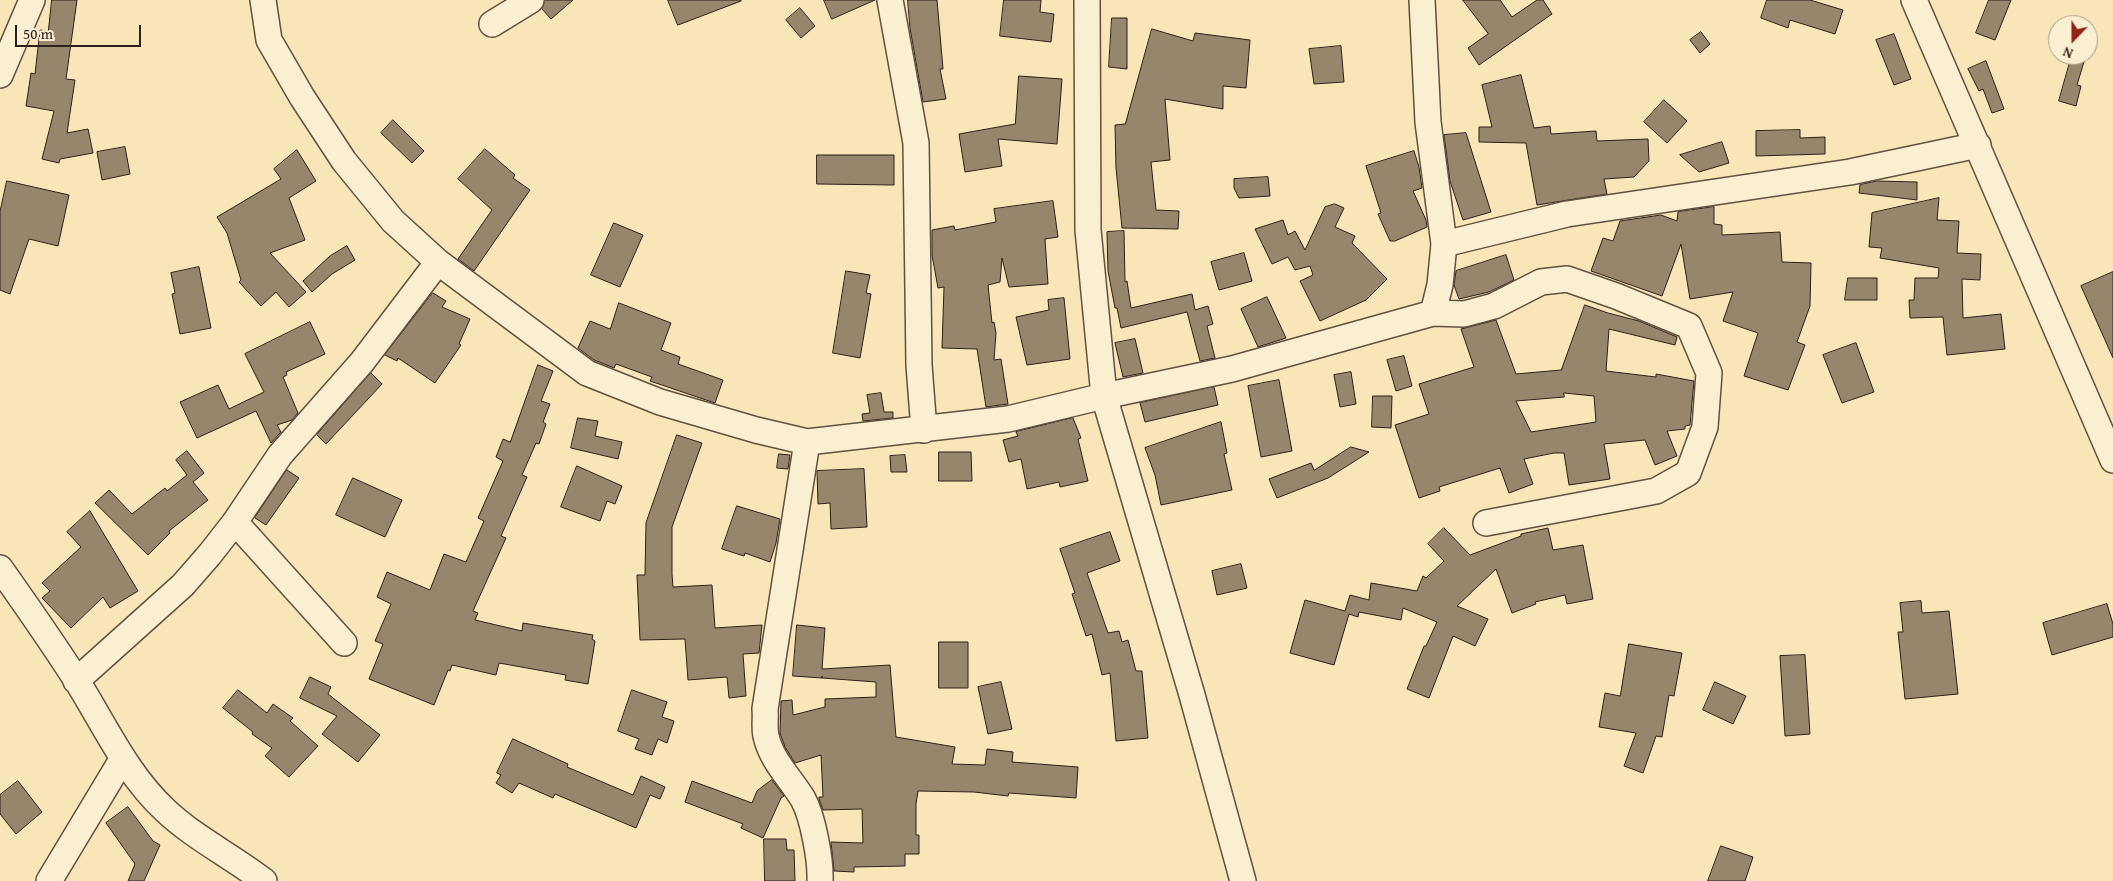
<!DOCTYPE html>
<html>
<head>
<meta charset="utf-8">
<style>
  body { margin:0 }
  #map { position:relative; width:2113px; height:881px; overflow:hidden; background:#f9e6b8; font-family:"Gentium Book Plus",serif }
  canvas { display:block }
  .north { position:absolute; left:2048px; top:15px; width:50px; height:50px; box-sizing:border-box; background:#fbefd1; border:1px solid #a99c87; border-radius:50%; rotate:202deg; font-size:14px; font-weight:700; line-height:20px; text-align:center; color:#2d1f19 }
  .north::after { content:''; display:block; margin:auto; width:18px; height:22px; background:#8f2418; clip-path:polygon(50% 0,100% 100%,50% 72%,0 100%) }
  .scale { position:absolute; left:15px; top:25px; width:126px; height:22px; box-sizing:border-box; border:2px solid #2d1f19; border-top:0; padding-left:6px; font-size:15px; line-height:18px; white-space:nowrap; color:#2d1f19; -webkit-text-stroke:4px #fbefd1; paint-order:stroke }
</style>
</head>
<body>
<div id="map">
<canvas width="2113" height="881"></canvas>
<div class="north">N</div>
<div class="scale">50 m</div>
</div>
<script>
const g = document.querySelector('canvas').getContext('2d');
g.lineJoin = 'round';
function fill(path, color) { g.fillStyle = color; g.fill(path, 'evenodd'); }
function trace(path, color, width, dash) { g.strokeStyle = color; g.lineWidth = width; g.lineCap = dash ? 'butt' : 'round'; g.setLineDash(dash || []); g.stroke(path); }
const building = new Path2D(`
  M52,0H77L66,79L75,80L67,133L88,129L93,153L60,159L59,163L42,159L54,111L26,106L31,73L35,74L40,30L48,31Z
  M545,0H573L551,19L542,9Z
  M668,0H741V1L678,25Z
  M824,0H875L832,19Z
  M908,0H937L943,69H940L946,99L923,102L910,28Z
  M1004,0H1041L1040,12L1054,14L1051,42L1000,36Z
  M1463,0H1500L1512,17L1537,0H1543L1552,14L1479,65L1468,48L1488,34Z
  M1767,0H1810L1843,10L1835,34L1790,20L1788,28L1761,18Z
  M1989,0H2011L1995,40L1976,33Z
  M800,8L815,26L801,38L786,20Z
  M1112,18H1127V69L1109,67Z
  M1152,29L1193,41L1195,33L1250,40L1246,88L1223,86V109L1165,99L1170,160L1151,162L1156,210L1179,211L1178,229L1122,228L1116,168L1115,125L1125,124Z
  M1701,32L1710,44L1700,53L1690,40Z
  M1894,34L1911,79L1894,85L1876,40Z
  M1341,46L1344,82L1314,84L1309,49Z
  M2072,55H2086L2077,85L2081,86L2076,106L2059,101Z
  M1986,61L2004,109L1992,113L1983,89L1979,91L1968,69Z
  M1521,75L1534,128L1550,126L1551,134L1596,131L1597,141L1648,139L1649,161L1634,177L1604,179L1607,194L1537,205L1526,143L1479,142V127H1492L1482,85Z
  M1019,76L1062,79L1057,144L998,139L1002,166L965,172L959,134L1015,124Z
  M1664,100L1687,121L1667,143L1644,122Z
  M393,120L424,151L412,163L381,133Z
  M1800,130V138L1825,137V154L1756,156V131Z
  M1466,133L1491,212L1463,220L1450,181L1444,135Z
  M1722,142L1729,163L1699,172L1680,155Z
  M125,147L130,174L102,180L97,152Z
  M485,149L515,175L513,178L530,190L474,271L458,259L492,210L458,179Z
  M297,150L316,181L289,198L305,240L270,253L306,292L289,307L276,292L261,306L239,282L241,280L227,233L217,217L281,179L274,169Z
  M1414,151L1419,167L1422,188L1413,191L1426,220L1427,227L1395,241H1390L1378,214L1381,213L1366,166Z
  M817,155H894V185L817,184Z
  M1268,177L1270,196L1239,198L1234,188V179Z
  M7,181L69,195L58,246L29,239L10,294L0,290V212Z
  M1877,181L1917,182V200L1859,193L1860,185Z
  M1939,198L1937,220L1959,221L1957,253L1981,254L1980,280L1962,279L1963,318L2001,314L2005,349L1947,355L1943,317L1910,318L1909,300H1914L1915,278H1938L1939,268L1880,258L1882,248L1869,247L1872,213Z
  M1053,201L1058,237L1045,239L1048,284L1009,287L1002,258L1000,282L988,285L992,323L994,322L996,333L994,360L1001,359L1008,404L986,407L977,349L942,348L944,287L938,288L932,255V230L954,226L955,230L996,222L994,209Z
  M1335,204L1344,208L1335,227L1355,236L1352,243L1387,279L1366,300L1320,321L1300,281L1313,275L1310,266L1295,270L1288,257L1272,264L1255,229L1283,220L1288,235L1295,231L1305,250L1325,207Z
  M1714,207V224L1722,225V235L1780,232L1782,262L1811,263L1810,306L1797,342L1805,345L1788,390L1744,376L1758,333L1723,321L1733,292L1690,299L1681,244L1662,296L1591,271L1603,238L1613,241L1620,221L1661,215L1677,221L1678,212Z
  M614,223L643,235L620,287L591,275Z
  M1124,231L1125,282L1127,281L1131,308L1192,294L1195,310L1208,306L1213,324L1207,326L1215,358L1200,361L1187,312L1121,328L1117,308H1115L1108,271L1107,232Z
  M347,246L355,260L332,274L312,292L303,281L330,256Z
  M1244,253L1252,281L1219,290L1211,262Z
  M1506,255L1514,280L1489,292L1459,299L1454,285L1456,271Z
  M199,267L211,328L180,334L172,294L175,293L171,273Z
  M846,271L870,275L866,293L871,294L860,358L833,353Z
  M2113,272V358L2081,286Z
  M1848,278H1877V300H1845Z
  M433,293L446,301L442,307L470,319L459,344L461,345L435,383L398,358L397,361L385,355Z
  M1267,297L1286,338L1258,347L1241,309Z
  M1064,298L1070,359L1027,365L1016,317L1049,310L1048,300Z
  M619,303L671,323L661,350L680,357L678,364L723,380L715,403L650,381L652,377L616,364L614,368L594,360L578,348L590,321L610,329Z
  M1585,305L1608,313L1639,321L1677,337L1675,345L1609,329L1606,371L1656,377V374L1694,381L1690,425L1685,426V429L1667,431L1677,456L1655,465L1645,440L1604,444L1610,479L1569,485L1564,453H1554L1524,459L1533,484L1509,493L1500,468L1439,487L1440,491L1419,498L1395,425L1429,414L1419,384L1474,367L1461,329L1496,320L1516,374L1561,370ZM1564,393L1594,396L1596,422L1531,432L1516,401L1564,397Z
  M310,322L325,354L286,372L287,375L283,377L298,413L292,420L277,425L281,432L271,443L256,411L197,438L180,402L218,385L229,409L264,392L245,354Z
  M1135,339L1143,373L1123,377L1115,343Z
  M1856,343L1874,392L1842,403L1823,355Z
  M1404,356L1412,386L1396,391L1387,360Z
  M538,365L553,371L541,401L550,404L543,422L546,424L539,444L536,443L522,475L527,477L501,536L506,538L473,611L478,613L475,620L522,631L523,623L593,635L592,639L595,641L588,684L565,680L566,675L499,663L496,675L452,665L450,671L448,670L434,705L369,679L383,644L375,641L391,604L377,597L387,572L430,590L444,554L466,562L484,521L478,518L503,461L496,457L503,439L510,442Z
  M1351,372L1356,404L1340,407L1334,375Z
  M371,373L382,384L326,444L317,435Z
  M1279,380L1292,451L1261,457L1248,386Z
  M1214,387L1218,405L1145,422L1140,403Z
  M881,393L884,412H893V418L863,421L862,414L870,413L867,395Z
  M1373,396H1392L1391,428L1372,427Z
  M578,418L598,421L595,436L622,442L618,459L571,448Z
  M1073,418L1081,438L1078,439L1088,481L1060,487L1059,482L1027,489L1021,459L1009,462L1003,440L1018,436L1016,432Z
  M1221,422L1227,453L1224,454L1232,490L1161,505L1155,475L1145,448Z
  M677,435L702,443L672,527V574L673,587L712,585L715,628L762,625L759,653L743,654L746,696L729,698L727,677L688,680L685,639L640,640L637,575H645L646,523Z
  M1351,447L1369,452L1328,478L1277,498L1269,479L1311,463L1314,470Z
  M187,451L204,473L193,482L208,500L169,531L170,533L148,555L95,503L109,490L132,514L165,488L167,491L187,475L176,460Z
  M939,452H971L972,481H939Z
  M779,454L790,455L788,469L777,468Z
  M905,455L907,472H891L890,456Z
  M577,466L622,486L615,504L607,501L600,521L561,507Z
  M864,469L867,527L831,529L830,503L818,504L817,471Z
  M287,470L299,478L266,525L255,518Z
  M353,478L402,500L385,537L336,515Z
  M737,506L780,519L776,543L770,562L745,553L744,556L722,549Z
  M90,511L138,591L110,608L103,597L71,628L42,598L50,591L42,583L81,547L67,532Z
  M1444,528L1470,555L1521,536V534L1548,528L1553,550L1583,545L1593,599L1567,604L1565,595L1535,602L1536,604L1512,613L1496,569L1457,606L1488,619L1475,646L1453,636L1429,698L1407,689L1424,646H1426L1437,622L1403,608L1401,620L1359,612L1358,617L1349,614L1334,665L1290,653L1305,600L1345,611L1350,595L1369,600L1371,583L1417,591L1423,576L1426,578L1444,561L1428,544Z
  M1110,532L1120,561L1087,573L1108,633L1119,631L1122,642L1128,640L1136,671H1142L1148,738L1116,741L1110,673L1102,675L1092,634L1086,636L1072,594L1075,593L1060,549Z
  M1241,564L1247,588L1217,595L1212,571Z
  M1921,601L1922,613L1949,611L1958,694L1905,699L1898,632H1903L1900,603Z
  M2107,604L2113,624V637L2052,655L2043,623Z
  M797,625L825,628L822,669L890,665L896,737L955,747L952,764L985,765L987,749L1013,752L1012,762L1078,767L1076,798L1009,793L1008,796L974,792L918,791L916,804V835H919V854H905V866L854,867V872L834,871L831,842L863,843L862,809L823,810L819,799V797H823L821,755L795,763L785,747L780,733L781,701L792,700L793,715L825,707V699L876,697V682L822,678V676V678L793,676Z
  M939,642H968V688H939Z
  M1629,644L1682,653L1674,696L1669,695L1662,737L1656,736L1643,773L1624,766L1636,733L1599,727L1605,693L1620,696Z
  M1805,655L1810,734L1785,736L1780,656Z
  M310,677L331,687L328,694L380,735L358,762L322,734L337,716L300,698Z
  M1001,682L1012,729L988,734L978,687Z
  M1715,682L1746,696L1733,724L1703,710Z
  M238,690L267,713L273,704L293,718L290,721L318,746L289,777L265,756L272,748L252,734L253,732L223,708Z
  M632,690L667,702L662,717L674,721L667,743L658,739L652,755L635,749L639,739L618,731Z
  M513,739L568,764L567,767L633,795L641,776L665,787L660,799L650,795L636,828L555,794L553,798L519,783L512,793L496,783L501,775L497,773Z
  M772,780L784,796L781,798L763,838L741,828L743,824L685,802L692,781L752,803L757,791Z
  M18,781L42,812L16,834L0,814V795Z
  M128,807L153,841L160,845L144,881H128L135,864L106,823Z
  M764,839H786L787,850H794L795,881H765Z
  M1721,846L1753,857L1745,881H1708Z`);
const minor = new Path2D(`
  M263,0L269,40L302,97L344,161L393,221L438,262L587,373L660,402L756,430L807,442L1008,419L1104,396L1232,369L1433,313L1440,285L1444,244L1428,122L1422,0
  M890,0L916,143L919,365L924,430
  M1087,0L1088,230L1104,396L1192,695L1243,881
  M1914,0L2113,460
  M492,24L531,0
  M0,75L32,0
  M1444,244L1567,214L1850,172L1978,145
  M1433,313L1464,314L1494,306L1541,282L1567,279L1616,296L1689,326L1709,373L1705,427L1688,473L1656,491L1486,523
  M807,442L765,709C766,718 764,728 766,736C771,760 791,779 803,799C813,817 821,861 820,881
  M235,522L344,643
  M0,568C26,605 53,643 77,681C104,724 127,775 165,810C193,837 233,857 264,881
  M76,681L183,585L210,554L235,522L280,455L362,362L438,262
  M49,881L123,758`);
fill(building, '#97866c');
trace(building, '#2d1f19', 1);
trace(minor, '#605141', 28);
trace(minor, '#fbefd1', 25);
</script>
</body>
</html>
